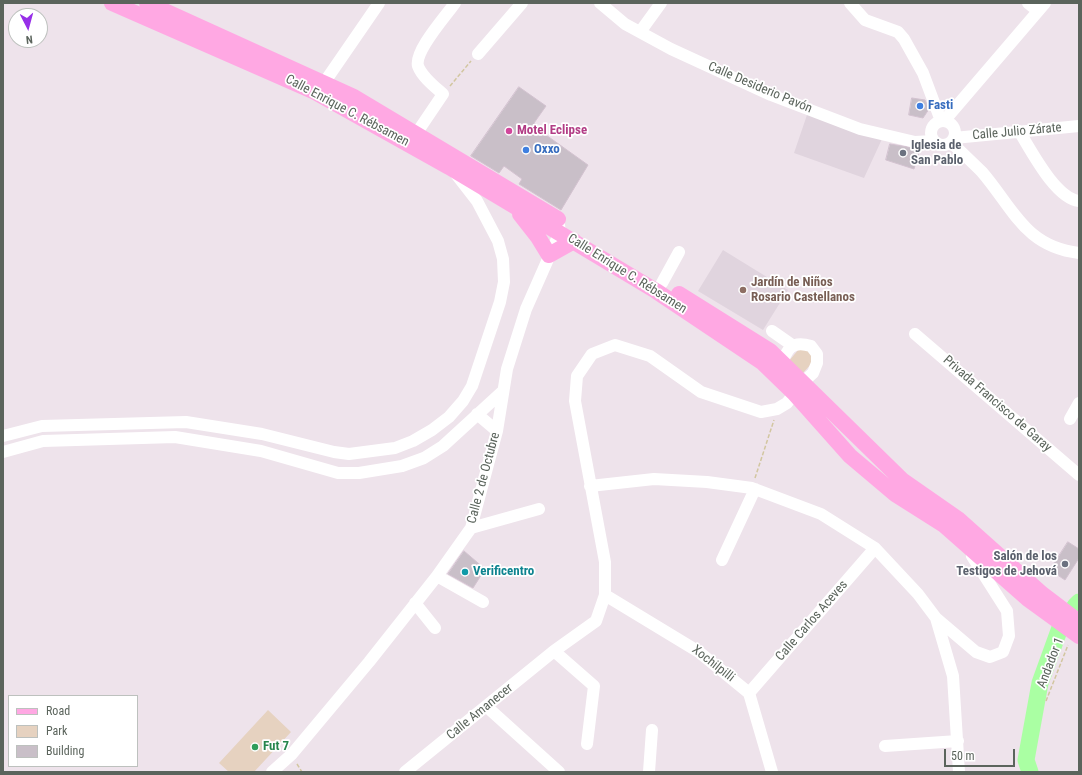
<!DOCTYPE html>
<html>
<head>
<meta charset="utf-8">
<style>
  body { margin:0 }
  #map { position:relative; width:1082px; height:775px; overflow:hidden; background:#eee3eb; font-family:"Roboto Condensed",sans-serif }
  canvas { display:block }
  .frame { position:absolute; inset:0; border:4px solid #5b645c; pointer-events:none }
  .legend { position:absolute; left:8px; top:695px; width:130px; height:72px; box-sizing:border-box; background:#fff; border:1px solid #bdc1be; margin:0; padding:5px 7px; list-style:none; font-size:12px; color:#5b645c }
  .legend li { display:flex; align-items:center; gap:8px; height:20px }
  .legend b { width:20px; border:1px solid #bdc1be }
  .north { position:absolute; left:8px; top:8px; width:40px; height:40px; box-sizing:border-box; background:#fff; border:1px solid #bdc1be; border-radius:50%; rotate:174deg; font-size:11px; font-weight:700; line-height:16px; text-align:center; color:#5b645c }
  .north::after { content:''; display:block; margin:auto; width:14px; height:18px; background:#972fe8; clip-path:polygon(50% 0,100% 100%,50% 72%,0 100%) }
  .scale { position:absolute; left:944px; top:749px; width:71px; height:18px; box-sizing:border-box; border:2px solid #5b645c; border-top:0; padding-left:5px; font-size:12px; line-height:14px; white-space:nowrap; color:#5b645c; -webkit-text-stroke:3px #fff; paint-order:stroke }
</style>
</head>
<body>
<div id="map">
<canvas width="1082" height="775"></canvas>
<div class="frame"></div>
<ul class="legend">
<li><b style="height:5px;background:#ffa8e3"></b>Road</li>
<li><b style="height:11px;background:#e6d2c0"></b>Park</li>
<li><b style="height:11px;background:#c9bfc8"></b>Building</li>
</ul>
<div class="north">N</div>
<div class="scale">50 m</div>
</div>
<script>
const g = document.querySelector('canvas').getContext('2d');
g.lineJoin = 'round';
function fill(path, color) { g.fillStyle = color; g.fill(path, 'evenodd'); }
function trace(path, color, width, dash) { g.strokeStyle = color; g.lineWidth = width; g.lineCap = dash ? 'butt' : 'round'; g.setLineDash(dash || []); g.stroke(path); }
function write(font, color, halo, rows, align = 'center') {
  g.font = font + ' "Roboto Condensed",sans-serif'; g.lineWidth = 3.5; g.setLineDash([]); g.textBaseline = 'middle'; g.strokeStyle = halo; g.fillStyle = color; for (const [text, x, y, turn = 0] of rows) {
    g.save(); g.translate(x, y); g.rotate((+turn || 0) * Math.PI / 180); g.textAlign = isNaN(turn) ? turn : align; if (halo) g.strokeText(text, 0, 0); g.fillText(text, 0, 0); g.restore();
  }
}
const education = new Path2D(`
  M808,112L882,139L864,178L794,153Z
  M723,250L788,290L763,330L698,291Z`);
const green = new Path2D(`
  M799,349L808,350L813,357L812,363L802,374L788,362Z
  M268,710L291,732L254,772H229L219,763Z`);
const river = new Path2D(`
  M1075,606L1079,602
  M1030,772L1026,760L1040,683L1061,625`);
const building = new Path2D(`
  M519,87L546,106L534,123L547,133L546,135L588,165L561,210L519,184L522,179L504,166L499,173L471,156Z
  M912,98L925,100L929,109L923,118L909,115Z
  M890,144L920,149L914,169L886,160Z
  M1068,542L1079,549V558L1065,580L1050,570Z
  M464,551L485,569L473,588L448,574Z`);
const path = new Path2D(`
  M450,86L471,61
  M755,478L774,420
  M1046,701L1068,645
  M297,764L302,772`);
const minor = new Path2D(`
  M600,3L625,24L671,49L771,95L860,129L915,142L933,141
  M850,3L865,20L898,32L904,39L923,73L941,121
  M1028,3L1038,11
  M640,32L661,3
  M478,54L522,3
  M324,83L379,3
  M931 133a12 12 0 1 1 24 0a12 12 0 1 1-24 0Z
  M944,121L1045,3
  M1019,131C1031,150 1055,198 1079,201
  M416,134L443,94C435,87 422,77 418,66C414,51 446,16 455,3
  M954,138L1079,126
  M951,142C961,152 972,162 982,172C1013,208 1025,247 1079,253
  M662,283L679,252
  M772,331L792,345
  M915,334L1079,475
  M477,414L497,431
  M1070,419L1079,403
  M3,436L42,426L186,422L262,434L334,452L349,454L395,448L413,441L432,430L449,417L463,401L472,386L500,302L504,282L503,259L498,241L477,201L456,174
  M3,452L43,441L175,437L261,451L338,473H359L402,466L424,458L443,446L502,392
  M590,486L654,479L707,482L752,488L821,514L875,548L918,594L936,618L953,676L959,772
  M471,528L539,509
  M722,560L755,489
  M437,576L483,602
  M605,595L699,652L749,693L772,772
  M415,603L435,628
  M936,618L976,652L990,657L1003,652L1009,636L1007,611L972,556L975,553
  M554,651L594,686L587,744
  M749,693L875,548
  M487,707L559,772
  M885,746L958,741
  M272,772L292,754L369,662L437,576L471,528L497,431L507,369L526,309L560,232L559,225
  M405,772L554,651L596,621L605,595V562L575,401L577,376L592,354L615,345L650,356L701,392L761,412L777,409L787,403L803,382L813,373L817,363V354L811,346C789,339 786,352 779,370
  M649,772L652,730`);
const major = new Path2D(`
  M112,3L315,92L449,167L656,291L762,362L794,393L850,456L895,494L944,525L1028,599L1079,636
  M147,3L354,97L558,219
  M520,214L538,237L549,255L574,241
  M679,294L770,351L902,480L958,519L1042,594L1079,622`);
const markers = [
  [920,106,4,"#3f7fe0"],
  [509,131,4,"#d1479c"],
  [526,150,4,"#3f7fe0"],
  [903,153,4,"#6b7280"],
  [743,290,4,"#8d6e63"],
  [1065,564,4,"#6b7280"],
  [465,572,4,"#0f9aa8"],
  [255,747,4,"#2e9e5b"]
];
const streetNames = [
  ["Calle Desiderio Pavón",760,88,23],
  ["Calle Enrique C. Rébsamen",347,111,28],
  ["Calle Julio Zárate",1017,132,-5],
  ["Calle Enrique C. Rébsamen",627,274,32],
  ["Privada Francisco de Garay",997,404,41],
  ["Calle 2 de Octubre",484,478,-75],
  ["Calle Carlos Aceves",812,621,-49],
  ["Andador 1",1051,663,-69],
  ["Xochilpilli",713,664,38],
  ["Calle Amanecer",480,712,-39]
];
const shopNames = [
  ["Fasti",928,106],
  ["Oxxo",534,150]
];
const hotelNames = [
  ["Motel Eclipse",517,131]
];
const worshipNames = [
  ["Iglesia de",911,146],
  ["San Pablo",911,161],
  ["Salón de los",1057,557,"right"],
  ["Testigos de Jehová",1057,572,"right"]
];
const educationNames = [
  ["Jardín de Niños",751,283],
  ["Rosario Castellanos",751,298]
];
const cultureNames = [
  ["Verificentro",473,572]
];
const leisureNames = [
  ["Fut 7",263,747]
];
fill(education, '#e0d4de');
fill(green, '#e6d2c0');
trace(river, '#aaffa3', 17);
fill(building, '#c9bfc8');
trace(building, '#d3c2d0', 1);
trace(path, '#d2c6a0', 1.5, [4, 2]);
trace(minor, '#fff', 12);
trace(major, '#ffa8e3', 16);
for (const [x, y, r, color] of markers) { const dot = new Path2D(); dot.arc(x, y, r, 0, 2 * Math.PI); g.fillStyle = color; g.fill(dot); trace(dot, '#fff', 1.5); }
write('13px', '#5b645c', '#fff', streetNames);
write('bold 13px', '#366cbe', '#fff', shopNames, 'left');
write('bold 13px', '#b23c85', '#fff', hotelNames, 'left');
write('bold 13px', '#5b616d', '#fff', worshipNames, 'left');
write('bold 13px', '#785e54', '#fff', educationNames, 'left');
write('bold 13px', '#0d838f', '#fff', cultureNames, 'left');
write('bold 13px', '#27864d', '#fff', leisureNames, 'left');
</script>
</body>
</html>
